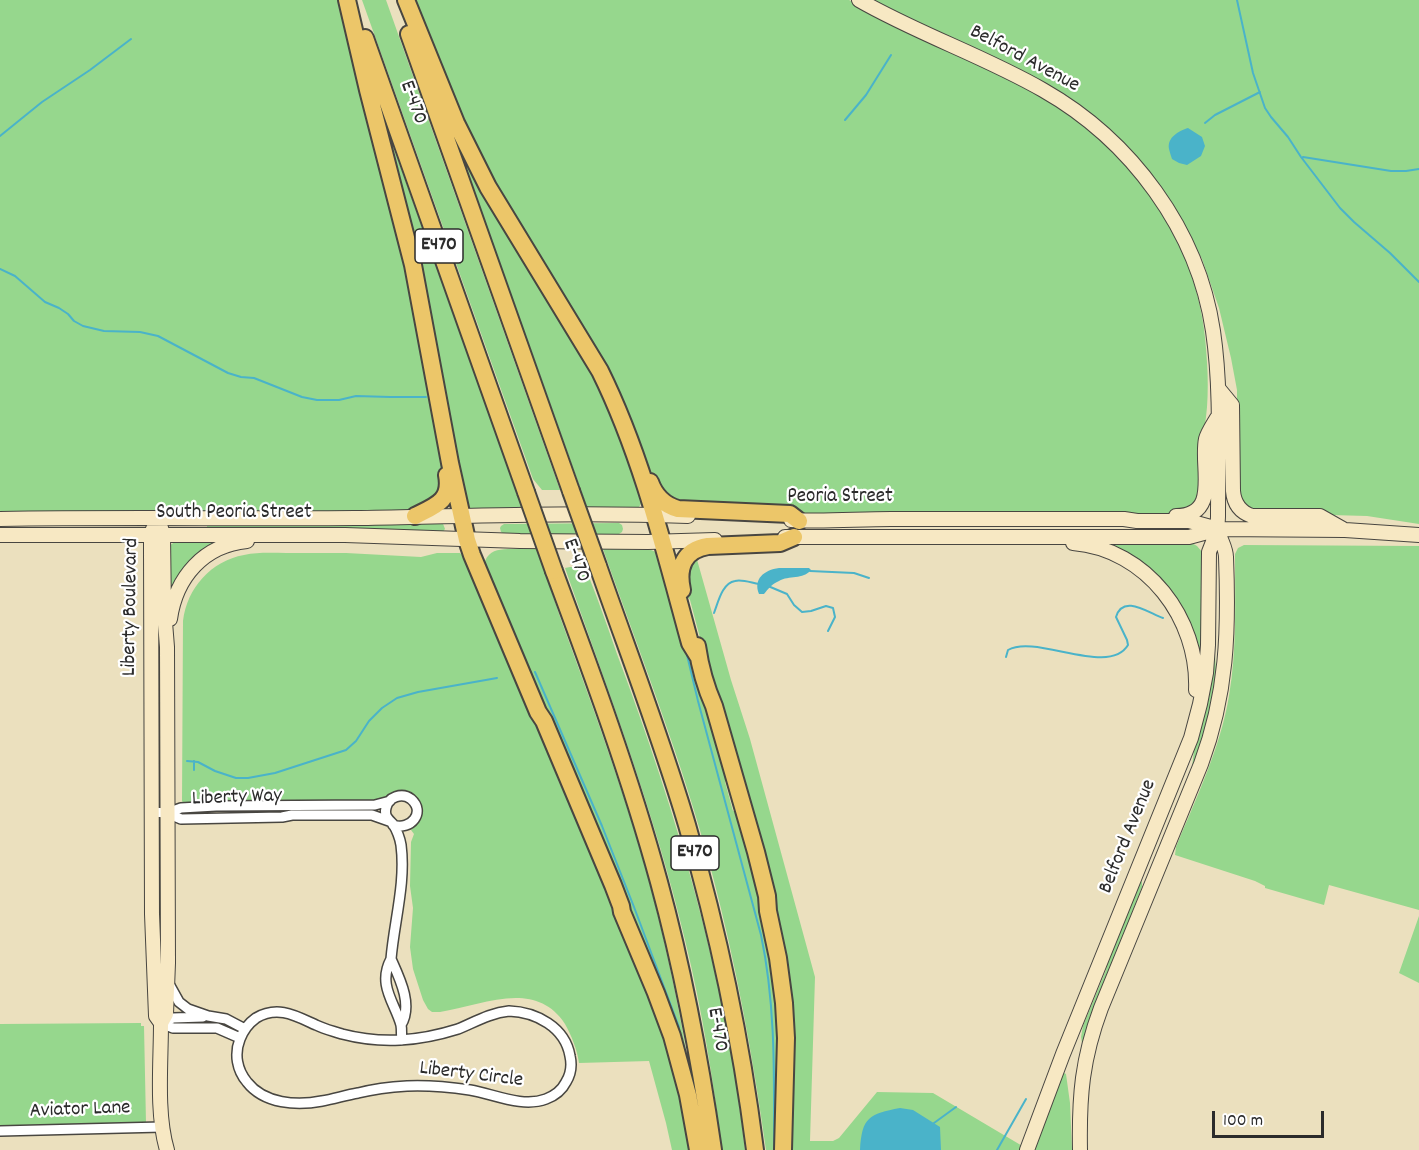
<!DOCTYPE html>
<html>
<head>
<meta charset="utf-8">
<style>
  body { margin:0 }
  #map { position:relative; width:1419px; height:1150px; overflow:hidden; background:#ebe0be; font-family:Dekko,sans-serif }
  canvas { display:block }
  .scale { position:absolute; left:1212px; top:1111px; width:112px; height:27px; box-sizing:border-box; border:3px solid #2b2b2b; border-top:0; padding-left:8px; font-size:18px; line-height:21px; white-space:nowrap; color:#2b2b2b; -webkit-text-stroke:4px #fff; paint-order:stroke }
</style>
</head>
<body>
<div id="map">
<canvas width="1419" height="1150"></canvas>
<div class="scale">100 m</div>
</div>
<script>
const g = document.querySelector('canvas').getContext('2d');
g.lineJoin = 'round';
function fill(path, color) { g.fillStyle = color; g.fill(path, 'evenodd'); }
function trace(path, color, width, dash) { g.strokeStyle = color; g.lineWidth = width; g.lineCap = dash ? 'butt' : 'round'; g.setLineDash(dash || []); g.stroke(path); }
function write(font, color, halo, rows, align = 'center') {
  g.font = font + ' Dekko,sans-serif'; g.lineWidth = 4.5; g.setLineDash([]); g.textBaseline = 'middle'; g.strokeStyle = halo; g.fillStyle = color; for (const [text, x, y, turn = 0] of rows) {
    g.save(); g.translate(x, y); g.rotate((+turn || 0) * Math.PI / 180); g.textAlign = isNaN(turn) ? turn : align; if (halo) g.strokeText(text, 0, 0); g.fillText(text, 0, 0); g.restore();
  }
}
const green = new Path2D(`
  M0,0H341L404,258L444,474L442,493L410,510H388L366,512L0,513Z
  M362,0H386L560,490H542L533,479Z
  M413,0H849L1033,90C1133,150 1203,241 1207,362C1208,377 1208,393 1207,407C1206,421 1203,435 1202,448C1200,465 1201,482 1200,498L1183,514L806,513L686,508L676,505L651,476L649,467L628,412L607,368L473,148Z
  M872,0H1419V524L1367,516L1258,513L1250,512L1237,494V390L1231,358L1219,308L1202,259L1177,213L1129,150L927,27Z
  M382,116L398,160L523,510H471L467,508Z
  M455,137L592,369L609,404L642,502L639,507L636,510H588Z
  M442,521L445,529L441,534L207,530V526H300L331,522Z
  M619,523L622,525L623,529L622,532L619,534H504L501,532L500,528L501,526L504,524Z
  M226,540L170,599L169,546L176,541Z
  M1102,542H1190L1197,546L1203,553L1202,665L1184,616Z
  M1244,545L1419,546V910L1329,885L1324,905L1265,888V886L1255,881L1175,855L1176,847C1196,798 1220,749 1229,696C1237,650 1235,601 1235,554L1238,548Z
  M508,549H537C548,579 557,610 568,639C593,708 618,776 639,846C662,924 679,1004 692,1085L482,561H485C490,550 497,550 508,549Z
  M603,549L651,550L656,552L704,694L727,779L725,782L733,811H736L764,917L779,1005V1150H766C753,1057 736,964 712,873C683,763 641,657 603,549Z
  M346,553L421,557L437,553H460L463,556L465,557L537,726L559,782L568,799L579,828L658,1007L693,1150H672L666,1123L649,1061L579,1063C577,1049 572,1037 565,1024C535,978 481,1006 440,1012H432L428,1009L423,1000L413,969L410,947L413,908L410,886L411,842L414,834L411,830C436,806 411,777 381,800L184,804L182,801L183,621C187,588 211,561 244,555C258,552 272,553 286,553C306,553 326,553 346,553Z
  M696,556L731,680L750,739L815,977L810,1141H833L839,1138L877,1092L933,1093L1024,1147L1023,1150H787L792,1043L714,691L690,600L685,593L683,582Z
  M570,567H583L589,577C599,602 608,628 617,654C677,814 726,979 745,1150H722C713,1079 702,1009 685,940C655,813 608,691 565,568Z
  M1212,655H1215L1217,686L1195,768L1192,767L1195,742Z
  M1140,880L1142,882V887C1121,939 1104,991 1084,1043H1082L1081,1037L1083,1026L1106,970L1109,954Z
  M1419,916V983L1399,973Z
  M141,1023V1026H144L146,1123L0,1127V1024Z
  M1062,1072L1066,1074L1070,1103L1072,1150H1031Z`);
const water = new Path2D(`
  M1188,128L1202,137L1205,146L1201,156L1187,165L1179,163L1172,159C1171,156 1170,153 1169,149C1167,137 1179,131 1188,128Z
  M779,568H809L811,570C803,580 789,575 779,581C772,584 768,589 764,594H759C753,579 764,570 779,568Z
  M900,1108L913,1110L940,1127L941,1150H860C862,1117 869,1114 900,1108Z`);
const stream = new Path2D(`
  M1237,0L1253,73L1265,108L1271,117L1288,137L1301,157L1340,208L1354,222L1390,253L1419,282
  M845,120L866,95L891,55
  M1205,123L1215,115L1260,92
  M0,136L42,102L90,70L131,39
  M1303,157L1391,171H1406L1419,169
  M0,269L15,276L45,302L59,308L68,314L74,321L83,326L104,331L140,332L158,336L228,373L241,377L254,378L302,397L317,400H339L356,396L390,397H426
  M810,571L854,573L869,578
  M768,586L787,594L794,605L802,612L811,611L826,606L833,608L835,617L828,631
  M714,613C718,603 722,583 735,581C742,579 752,583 759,584
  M687,655L698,701L761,935C776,1006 774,1078 774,1150
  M1006,657L1008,650C1036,634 1109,677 1128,645L1127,640L1116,617C1123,593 1150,614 1163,618
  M535,672L602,826L634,907L679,1027
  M187,761L198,762L215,771L236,778H248L275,773L346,750L356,741L369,721L382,708L397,698L418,692L497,678
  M194,770V761
  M934,1123L956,1107
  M997,1150L1026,1099`);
const street = new Path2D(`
  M152,812L167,813L181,819L282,817L292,815H372L389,821
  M167,813L181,808L216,806L375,805L390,801
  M393,825C411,831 426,812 411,799C402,792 388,797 386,808C384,816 388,819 393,824C396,829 400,839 401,845C406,883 394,922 391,959C377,985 395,1003 401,1025C402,1030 401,1036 402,1040
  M391,959C400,979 413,1005 401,1025
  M169,984L179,1002L188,1009L208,1016L226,1019L245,1029
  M509,1011C536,1012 565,1027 570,1056C572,1065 571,1074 566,1082C562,1090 554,1096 546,1099C522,1108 494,1094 470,1090C449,1087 428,1085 407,1086C390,1087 374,1089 358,1093C346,1095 334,1099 322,1101C297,1106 264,1104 247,1082C237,1070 234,1054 240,1039C243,1031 249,1023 256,1018C278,1005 296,1016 316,1025C324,1029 333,1031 342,1034C361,1039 381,1041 400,1040C420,1039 439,1035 458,1029C475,1022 490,1013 509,1011Z
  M161,1023L173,1028H217L240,1038
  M161,1023L173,1018L203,1017
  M0,1131L162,1127`);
const secondary = new Path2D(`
  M859,0C918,34 984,56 1043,90C1131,140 1198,230 1213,331C1222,392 1218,455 1218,516C1218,521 1217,526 1218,530C1220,540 1226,548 1226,557C1229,631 1227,694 1201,764L1101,1008C1082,1059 1079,1096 1080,1150
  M1218,388L1232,405L1233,491C1234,503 1240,512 1252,516H1320L1343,529
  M1176,516C1221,516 1200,466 1206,439C1208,432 1213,425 1217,418
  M0,519C118,517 237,519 355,518C466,516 577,512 688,516
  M791,520C824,522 858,519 891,519C969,519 1046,519 1124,519L1137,521H1189L1218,529L1345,530L1419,535
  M161,528L163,535L164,610L167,647L168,963L166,1014L161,1023C161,1063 156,1113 167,1150
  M153,529L151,535V547L152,914L156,1016L161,1023
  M0,535H345L520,541L648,542L715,540
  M785,537H1189L1215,530
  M1073,543C1147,549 1199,619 1196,690
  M170,619C176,577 204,545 247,541
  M1027,1150L1063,1054L1191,738L1200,704L1206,673L1208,645L1209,552L1218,529`);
const highway = new Path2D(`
  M347,0L368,90L413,265L450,463L467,540L472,555L538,712L544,721L613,885L621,906L622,912L656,993L672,1036L688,1095L698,1150
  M406,0L456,123L488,187L600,371C642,456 665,552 690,643L698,656
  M409,34L571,491
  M365,38L526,492
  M650,482C655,496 664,505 678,509L790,514L799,521
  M415,516C435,506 452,501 447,475
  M598,566C628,652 661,737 687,825C718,931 741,1040 755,1150
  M554,571C592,673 630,776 659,882C683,970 700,1060 713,1150
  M682,590C677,567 684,550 708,546L780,543L794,537
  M697,646C700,667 706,688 714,706L756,852L767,896L768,911L778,958L784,1003L786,1038L783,1150`);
const highwayBridge = new Path2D(`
  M571,491L598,566
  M526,492L554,571`);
const shields = [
  [439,246,48],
  [695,853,48]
];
const shieldNames = [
  ["E470",439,246],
  ["E470",695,853]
];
const streetNames = [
  ["Belford Avenue",1024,60,28],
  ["E-470",412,103,70],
  ["Peoria Street",840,498],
  ["South Peoria Street",234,514],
  ["E-470",575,561,70],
  ["Liberty Boulevard",132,607,-89],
  ["Liberty Way",237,799,-2],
  ["Belford Avenue",1129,837,-68],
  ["E-470",716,1030,80],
  ["Liberty Circle",471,1076,7],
  ["Aviator Lane",80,1111,-2]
];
fill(green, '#96d78d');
fill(water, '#4ab3c9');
trace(stream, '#4ab3c9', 2);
trace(street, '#484641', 12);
trace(secondary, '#484641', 16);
trace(highway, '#484641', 20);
trace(street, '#fff', 9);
trace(secondary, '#f7e8c3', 14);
trace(highway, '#ecc669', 16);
trace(highwayBridge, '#484641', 20, []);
trace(highwayBridge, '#ecc669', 16);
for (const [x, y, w] of shields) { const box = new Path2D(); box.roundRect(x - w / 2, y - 17, w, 34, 4.5); g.fillStyle = '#fff'; g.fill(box); trace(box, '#2b2b2b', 1.5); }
write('bold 20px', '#2b2b2b', null, shieldNames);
write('21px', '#2b2b2b', '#fff', streetNames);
</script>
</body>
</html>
